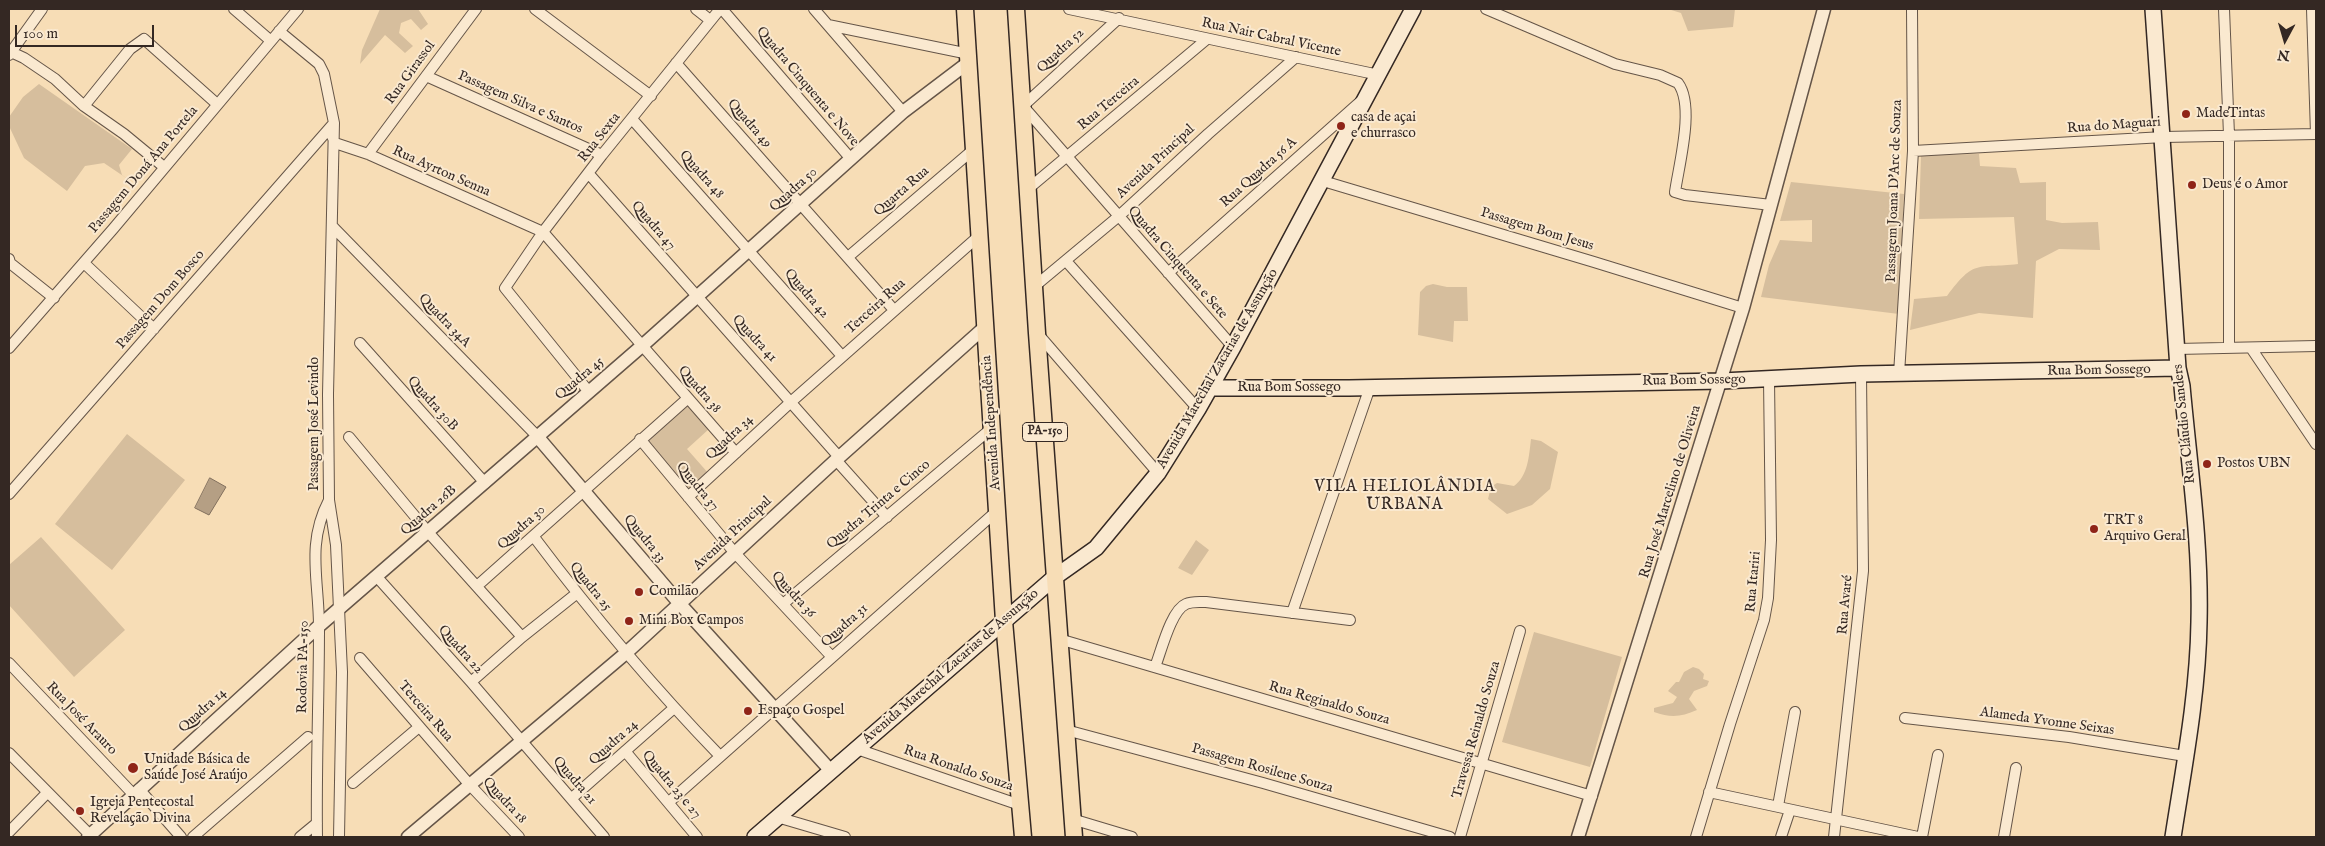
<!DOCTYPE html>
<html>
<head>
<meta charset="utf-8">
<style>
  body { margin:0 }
  #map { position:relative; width:2325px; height:846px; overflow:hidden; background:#f7ddb6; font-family:"IM FELL English",serif }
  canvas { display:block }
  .frame { position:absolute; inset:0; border:10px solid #342823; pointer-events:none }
  .north { position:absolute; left:2260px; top:15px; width:50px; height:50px; -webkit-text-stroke:4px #fae9d0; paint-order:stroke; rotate:186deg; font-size:14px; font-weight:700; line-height:20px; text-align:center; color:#342823 }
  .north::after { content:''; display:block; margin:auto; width:18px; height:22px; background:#342823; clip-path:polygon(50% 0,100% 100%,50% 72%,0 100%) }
  .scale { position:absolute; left:15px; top:25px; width:139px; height:22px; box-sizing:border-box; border:2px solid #342823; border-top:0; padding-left:6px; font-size:15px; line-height:18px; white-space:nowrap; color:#342823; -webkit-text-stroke:4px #fae9d0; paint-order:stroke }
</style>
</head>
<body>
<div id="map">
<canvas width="2325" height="846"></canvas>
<div class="frame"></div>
<div class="north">N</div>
<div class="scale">100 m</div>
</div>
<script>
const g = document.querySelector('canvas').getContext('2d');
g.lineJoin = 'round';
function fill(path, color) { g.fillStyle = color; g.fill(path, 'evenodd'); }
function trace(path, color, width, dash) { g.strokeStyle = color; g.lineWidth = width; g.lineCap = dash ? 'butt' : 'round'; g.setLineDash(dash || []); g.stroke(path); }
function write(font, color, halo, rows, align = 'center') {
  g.font = font + ' "IM FELL English",serif'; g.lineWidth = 4; g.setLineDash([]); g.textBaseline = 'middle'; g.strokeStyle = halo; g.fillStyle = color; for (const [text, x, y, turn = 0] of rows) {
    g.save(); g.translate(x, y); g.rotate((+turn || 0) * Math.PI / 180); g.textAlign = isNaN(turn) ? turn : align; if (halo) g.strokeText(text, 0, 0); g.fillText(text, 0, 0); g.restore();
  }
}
const green = new Path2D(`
  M380,9H418L428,24L421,30L411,19L401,23L399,33L413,46L405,53L385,35L360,64L362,50Z
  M1668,9H1735L1733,27L1688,31L1681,13Z
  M39,84L132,149L119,165L122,175L138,186L104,163L85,166L67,191L24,158L9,126V117L23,97Z
  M1979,154L1980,166L2016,168L2020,183L2046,182V220L2062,223L2098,222L2100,250L2059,249L2036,261L2033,318L1979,313L1910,330L1914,299L1947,296C1975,258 1977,269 2018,264L2014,217L1919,219L1921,155Z
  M1791,182L1904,194L1899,314L1761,297L1769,265L1780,240L1812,242V220L1780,221Z
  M1433,284L1447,287H1467L1468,321H1454L1453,342L1418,335L1420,292L1426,286Z
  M687,406L709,429L687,449L709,474L690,492L644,442Z
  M127,434L185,480L112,570L55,524Z
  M1531,439L1541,441L1558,452L1550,489L1532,505L1507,514L1488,499L1491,487L1497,483L1514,486C1528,476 1529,456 1531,439Z
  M41,537L125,630L74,677L9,605V565Z
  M1196,540L1209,550L1192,575L1178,568Z
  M1534,632L1622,657L1590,767L1502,742Z
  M1693,667L1699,669L1704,674L1703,679L1709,681L1707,686L1694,691L1689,699L1697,710C1681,717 1671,718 1654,712V708L1673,703L1677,697L1668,691L1676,682H1679L1684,672Z`);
const water = new Path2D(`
  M210,478L226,487L209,515L195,508Z`);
const minor = new Path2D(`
  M234,9L271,41
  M535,9L651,96
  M696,9L710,20
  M722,9L851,159
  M814,9L903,112
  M1069,9L1379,75
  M1486,9L1615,64L1660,75L1678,83C1695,106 1679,164 1675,192L1685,195L1771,205
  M2224,9L2229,135V348
  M2312,9L2316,134
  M1119,18L1023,106L1233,347
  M828,25L969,54
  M279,31L319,64L324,74L334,123L328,394L329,500L336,545L342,672L339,837
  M9,51L24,58L55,79L84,106L124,134L164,167
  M9,55L42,9
  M676,63L894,310
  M426,76L602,155
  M84,106L130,49L144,39L217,104
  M632,119L842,356
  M332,136L335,143L368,154L543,232L736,453
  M1913,151L2164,137L2316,134
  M368,154L476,9
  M589,174L839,457
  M1323,181L1594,262L1743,308
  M1028,189L1207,39
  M332,226L536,435
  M848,257L974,149
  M9,259L10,263L54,298
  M1066,261L1198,409
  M84,263L154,329
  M1168,273L1360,102
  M1035,286L1119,216L1208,134L1296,57
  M1038,334L1158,473
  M360,343L485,483
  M9,348L113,229L298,9
  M2251,348L2316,444
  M2177,349L2316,346
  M1899,374L1913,151L1912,9
  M589,392L505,288L543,232L602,155L720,9
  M349,437L428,532L522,637
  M640,439L734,552L832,657
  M836,460L887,517
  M9,494L334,123
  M688,497L792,401L980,235
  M534,537C592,614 653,687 720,756
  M377,577L471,682L604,837
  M477,586L687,399
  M783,604L993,427
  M1292,613L1370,387
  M1059,639L1592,796
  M360,658L469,784L519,837
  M9,663L133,794
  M1155,667C1161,652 1171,610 1186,604C1192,601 1200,602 1206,602L1350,620
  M471,682L522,637L576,594
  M1905,718L2069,737L2185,756
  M1066,730L1263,783L1450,837
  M857,749L1020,805
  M625,751L697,837
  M9,753L90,835
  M353,783L419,727
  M139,789L181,837
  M1709,792L1918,837
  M572,798L674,708
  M669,802L998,510
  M1778,806L1795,712
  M777,817L845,837
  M1072,819L1132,837
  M9,832L47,793
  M193,837L308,737
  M300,837L317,823
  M317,837C316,767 319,697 319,627C319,580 306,544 329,500
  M1460,837L1520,631
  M1696,837L1730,724L1764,620L1768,598L1771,540L1769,379
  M1781,837L1790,810
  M1834,837L1863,571L1861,374
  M1922,837L1938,755
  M2004,837L2016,768`);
const tertiary = new Path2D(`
  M536,435L680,604L831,771
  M88,837L319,626L643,345L903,112L969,62
  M408,837L626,653L836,460L985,327
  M1578,837L1743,308L1824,9`);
const secondary = new Path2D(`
  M2153,9L2178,368L2182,386C2189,464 2201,543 2199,622C2198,694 2184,766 2173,837
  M1210,388H1349L1722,381L1861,374L2178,368
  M755,837L1055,577L1096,548L1158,473L1198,409L1233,347L1413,9`);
const primary = new Path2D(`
  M965,9L1004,621L1023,837
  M1016,9L1037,333L1074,837`);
const markers = [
  [2186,114,5,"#8f2418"],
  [1341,126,5,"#8f2418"],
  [2192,185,5,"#8f2418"],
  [2207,464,5,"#8f2418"],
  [2094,529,5,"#8f2418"],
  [639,592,5,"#8f2418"],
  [629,621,5,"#8f2418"],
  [748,711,5,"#8f2418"],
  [133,768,6,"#8f2418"],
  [80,811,5,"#8f2418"]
];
const shields = [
  [1045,432,45]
];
const shieldNames = [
  ["PA-150",1045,432]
];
const streetNames = [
  ["Rua Nair Cabral Vicente",1271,38,12],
  ["Quadra 52",1061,51,-43],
  ["Rua Girassol",411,73,-54],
  ["Quadra Cinquenta e Nove",807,87,50],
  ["Passagem Silva e Santos",520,103,24],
  ["Rua Terceira",1109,104,-40],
  ["Quadra 49",749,124,49],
  ["Rua do Maguari",2114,126,-4],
  ["Rua Sexta",600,138,-52],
  ["Avenida Principal",1156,162,-43],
  ["Passagem Doná Ana Portela",144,170,-50],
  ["Rua Ayrton Senna",441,172,24],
  ["Rua Quadra 56 A",1259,173,-42],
  ["Quadra 48",701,175,48],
  ["Quadra 50",794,190,-42],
  ["Passagem Joana D'Arc de Souza",1895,191,-88],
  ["Quarta Rua",902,192,-41],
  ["Quadra 47",653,226,49],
  ["Passagem Bom Jesus",1537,230,17],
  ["Quadra Cinquenta e Sete",1177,263,49],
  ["Quadra 42",806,294,49],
  ["Passagem Dom Bosco",161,300,-49],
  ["Terceira Rua",876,307,-42],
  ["Quadra 34A",444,321,46],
  ["Quadra 41",754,339,47],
  ["Avenida Marechal Zacarias de Assunção",1218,369,-60],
  ["Rua Bom Sossego",2099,371,-1],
  ["Quadra 45",580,379,-40],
  ["Rua Bom Sossego",1694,381,-1],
  ["Rua Bom Sossego",1289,388],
  ["Quadra 38",699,390,49],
  ["Quadra 30B",432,404,48],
  ["Avenida Independência",992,423,-94],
  ["Passagem José Levindo",315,424,-90],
  ["Rua Cláudio Sanders",2185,424,-96],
  ["Quadra 34",730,438,-43],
  ["Quadra 37",697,487,50],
  ["Rua José Marcelino de Oliveira",1671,492,-73],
  ["Quadra Trinta e Cinco",879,505,-40],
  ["Quadra 26B",429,511,-41],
  ["Quadra 30",522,528,-42],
  ["Avenida Principal",733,534,-43],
  ["Quadra 33",644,539,50],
  ["Rua Itariri",1754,582,-85],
  ["Quadra 25",590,587,51],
  ["Quadra 36",793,595,47],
  ["Rua Avaré",1846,605,-85],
  ["Quadra 31",845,626,-42],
  ["Quadra 22",460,650,48],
  ["Rodovia PA-150",304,667,-89],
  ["Avenida Marechal Zacarias de Assunção",951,667,-41],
  ["Rua Reginaldo Souza",1329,704,16],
  ["Quadra 14",203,711,-42],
  ["Terceira Rua",425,712,49],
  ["Rua José Arauro",81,719,46],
  ["Alameda Yvonne Seixas",2047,722,8],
  ["Travessa Reinaldo Souza",1477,730,-74],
  ["Quadra 24",614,743,-42],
  ["Rua Ronaldo Souza",958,769,19],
  ["Passagem Rosilene Souza",1262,769,16],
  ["Quadra 21",574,781,49],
  ["Quadra 23 e 27",671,785,50],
  ["Quadra 18",504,801,47]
];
const poiNames = [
  ["MadeTintas",2196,114],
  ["casa de açai",1351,118],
  ["e churrasco",1351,134],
  ["Deus é o Amor",2202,185],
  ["Postos UBN",2217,464],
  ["TRT 8",2104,521],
  ["Arquivo Geral",2104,537],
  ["Comilão",649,592],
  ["Mini Box Campos",639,621],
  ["Espaço Gospel",758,711],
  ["Unidade Básica de",144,760],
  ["Saúde José Araújo",144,776],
  ["Igreja Pentecostal",90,803],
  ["Revelação Divina",90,819]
];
const quarterNames = [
  ["VILA HELIOLÂNDIA",1405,488],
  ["URBANA",1405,506]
];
fill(green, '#d6be9d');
fill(water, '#b59f84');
trace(water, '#816f5d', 1);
trace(minor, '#655548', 12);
trace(tertiary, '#655548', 15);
trace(secondary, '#342823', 18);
trace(primary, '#342823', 19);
trace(minor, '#fae9d0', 10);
trace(tertiary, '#fae9d0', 12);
trace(secondary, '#fae9d0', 15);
trace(primary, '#f7ddb6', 16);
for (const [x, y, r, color] of markers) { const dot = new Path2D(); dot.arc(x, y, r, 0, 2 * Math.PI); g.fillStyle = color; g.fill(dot); trace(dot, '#fae9d0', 2); }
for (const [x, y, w] of shields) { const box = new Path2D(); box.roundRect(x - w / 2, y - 9.5, w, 19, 4); g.fillStyle = '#fae9d0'; g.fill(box); trace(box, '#342823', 1); }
write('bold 12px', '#342823', null, shieldNames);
write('14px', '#342823', '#fae9d0', streetNames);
write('14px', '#342823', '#fae9d0', poiNames, 'left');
g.letterSpacing = '1px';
write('16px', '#342823', '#fae9d0', quarterNames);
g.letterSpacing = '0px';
</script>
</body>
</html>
